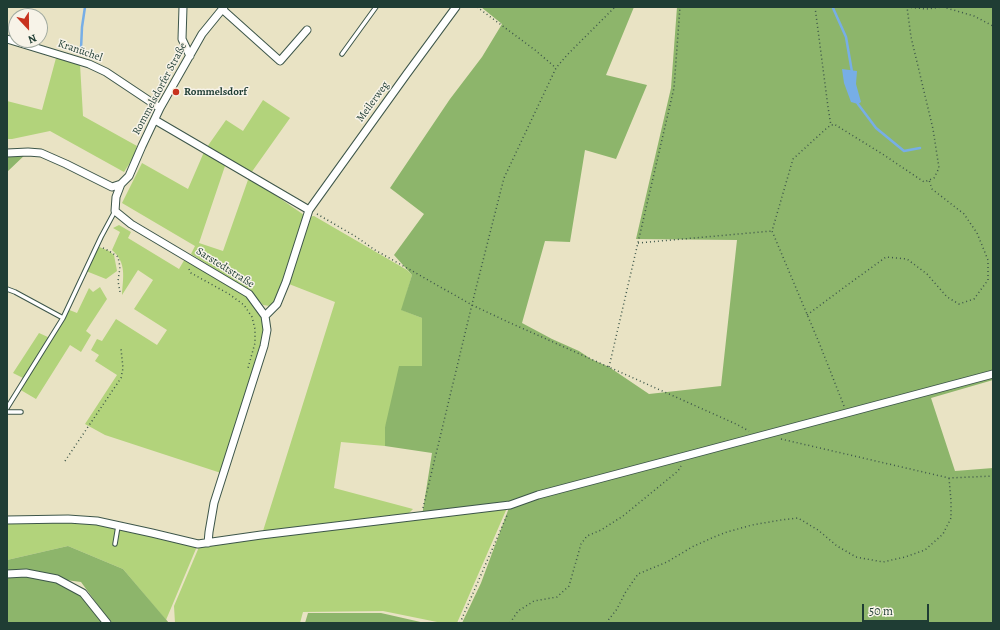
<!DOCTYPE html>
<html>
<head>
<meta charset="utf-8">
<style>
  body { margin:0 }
  #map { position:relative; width:1000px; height:630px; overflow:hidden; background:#e9e3c4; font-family:Alegreya,serif }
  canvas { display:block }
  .frame { position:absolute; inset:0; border:8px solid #1f3d34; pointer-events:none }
  .north { position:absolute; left:8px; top:8px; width:40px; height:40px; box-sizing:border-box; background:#f7f3e8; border:1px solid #a1aaa0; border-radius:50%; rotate:158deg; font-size:11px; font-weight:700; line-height:16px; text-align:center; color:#1f3d34 }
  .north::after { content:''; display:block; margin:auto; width:14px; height:18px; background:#c8321e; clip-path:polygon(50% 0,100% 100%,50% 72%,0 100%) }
  .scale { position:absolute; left:862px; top:604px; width:67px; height:18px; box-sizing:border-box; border:2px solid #1f3d34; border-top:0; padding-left:5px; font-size:12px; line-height:14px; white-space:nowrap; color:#1f3d34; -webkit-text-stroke:3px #f7f3e8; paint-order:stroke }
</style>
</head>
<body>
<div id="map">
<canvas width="1000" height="630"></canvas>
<div class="frame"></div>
<div class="north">N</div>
<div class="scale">50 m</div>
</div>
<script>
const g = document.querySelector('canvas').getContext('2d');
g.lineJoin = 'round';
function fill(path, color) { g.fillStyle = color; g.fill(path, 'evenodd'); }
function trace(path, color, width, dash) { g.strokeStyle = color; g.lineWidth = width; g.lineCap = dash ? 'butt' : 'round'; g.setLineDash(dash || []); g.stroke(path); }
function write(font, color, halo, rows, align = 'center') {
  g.font = font + ' Alegreya,serif'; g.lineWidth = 3; g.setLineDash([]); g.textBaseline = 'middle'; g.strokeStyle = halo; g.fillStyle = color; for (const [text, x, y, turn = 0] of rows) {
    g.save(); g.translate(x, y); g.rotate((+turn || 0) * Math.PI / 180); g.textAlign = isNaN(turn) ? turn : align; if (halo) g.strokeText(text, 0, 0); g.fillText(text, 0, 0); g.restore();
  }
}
const green = new Path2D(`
  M56,58L80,64L83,116L137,146L133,158L124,172L50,131L12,139H7V101L42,110Z
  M263,100L290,118L251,173L207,147L226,120L243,131Z
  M204,152L225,166L199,243L223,251L249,177L304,215L276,299L270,306L263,305L251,292L191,254L195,246L122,203L142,163L188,189Z
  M314,216L407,270L412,275L402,310L422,318V366L385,427V446L341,442L334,488L413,509L408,514L263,531L335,302L289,284L309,217Z
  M119,225L131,232L128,238L179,269L186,257L249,294L265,316L267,330L224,474L105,435L85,424L117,375L95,361L99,355L91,350L97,339L102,341L116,319L157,345L167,330L134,309L153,280L138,270L122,295C123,277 127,263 112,250L120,232L113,228Z
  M97,246L109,251L114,255L117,271L106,279L86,271Z
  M100,287L107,299L86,331L91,335L81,352L70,345L36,399L19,389L25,379L13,373L39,333L50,338L67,309L77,313L89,288L93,292Z
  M507,508L457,623H442L383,611L303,612L300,623H175L174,606L199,547L265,538Z
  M7,520L97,521L198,544L166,620L123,569L68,546L7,560Z`);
const forest = new Path2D(`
  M481,7H634L606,75L647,85L616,159L585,150L570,242L545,241L522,323L552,339L579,351L591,359L609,367L649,394L721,386L737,240L636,239L671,88L677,7H993V380L931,398L955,471L993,468V623H462L481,583L510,505L422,516L432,453L385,446V427L399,366H422V318L401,310L412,275L394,255L424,214L390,188L450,99L482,57L502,24Z
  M28,152L7,172V153Z
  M68,546L123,569L169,623H111L81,582L58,579L85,599L103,623H7V560Z
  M308,613H381L425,623H305Z`);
const water = new Path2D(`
  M842,69L857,71L856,84L861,102L858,104L851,102L844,83Z`);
const stream = new Path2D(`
  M834,7L833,8L846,37L852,72
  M81,49L82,27L85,7
  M857,102L858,104L876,128L904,151L920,148`);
const path = new Path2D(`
  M477,7L535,50L556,68
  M815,7L828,107L831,126
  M907,7L926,9L943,7L974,16L993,26
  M317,214L355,236L375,250L414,272L472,305L506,321L736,424L749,431
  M638,243L772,231
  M103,248L109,251L118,257L120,267L118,281L120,292
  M189,269L191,273L229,294L244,305L252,317L255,329V343L248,368
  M807,315L846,286L886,257L907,259L927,274L947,297L959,304L974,299L988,280V260L977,233L964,214L932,189L929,180
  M609,367L674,88L680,7
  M844,406L820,345L772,231L793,159L828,127L834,124L884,155L924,182L934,178L939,168L933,129L911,37L907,7
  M781,439L949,478L993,476
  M65,461L121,378L123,368L121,349
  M423,508L475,292L504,178L556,68L567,55L615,7
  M460,623L508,513
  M510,623L518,611L534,601L557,597L569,586L581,544L587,536L601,530L623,516L678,471L681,466
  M606,623L617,609L625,593L638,574L667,562L692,547L714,537L727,532L752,525L781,520L798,518L818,530L837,546L856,557L883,562L905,557L925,550L943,534L951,518V501L949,478`);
const lane = new Path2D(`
  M342,54L376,7
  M7,289L15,292L63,318L101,237L115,211
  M7,408L63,318
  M7,412H21
  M115,544L118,526`);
const street = new Path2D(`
  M183,7L182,39L190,56
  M222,9L280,61L307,30
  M7,39L89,64L106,72L160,108
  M155,120L309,210
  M7,153L28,152L41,153L66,164L112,187L121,184
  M265,316L277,304L286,282L309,210L406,75L456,7
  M7,520L68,519L97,521L152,533L198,544L261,535L510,505L538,495L689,455L993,374
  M208,543L209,532L214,503L264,346L267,330L265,316L249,294L131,224L115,211L116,197L121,184L129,176L142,146L160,108L202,34L224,7
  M7,574L26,573L57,579L83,593L107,623`);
const markers = [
  [176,92,4,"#c8321e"]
];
const streetNames = [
  ["Kranüchel",80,51,19],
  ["Rommelsdorfer Straße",160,89,-62],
  ["Meilerweg",373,102,-54],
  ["Sarstedtstraße",225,268,32]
];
const poiNames = [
  ["Rommelsdorf",184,92]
];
fill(green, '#b2d37b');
fill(forest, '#8db56b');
fill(water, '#77aee6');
trace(stream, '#77aee6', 2.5);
trace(lane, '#3d564a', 5.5);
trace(street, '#3d564a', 9);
trace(path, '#3d564a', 1.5, [1, 3]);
trace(lane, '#fff', 3.5);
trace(street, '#fff', 7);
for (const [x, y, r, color] of markers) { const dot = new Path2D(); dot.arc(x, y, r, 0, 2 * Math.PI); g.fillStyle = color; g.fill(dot); trace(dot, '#f7f3e8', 1.5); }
write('11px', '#1f3d34', '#f7f3e8', streetNames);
write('bold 11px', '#1f3d34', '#f7f3e8', poiNames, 'left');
</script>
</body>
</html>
